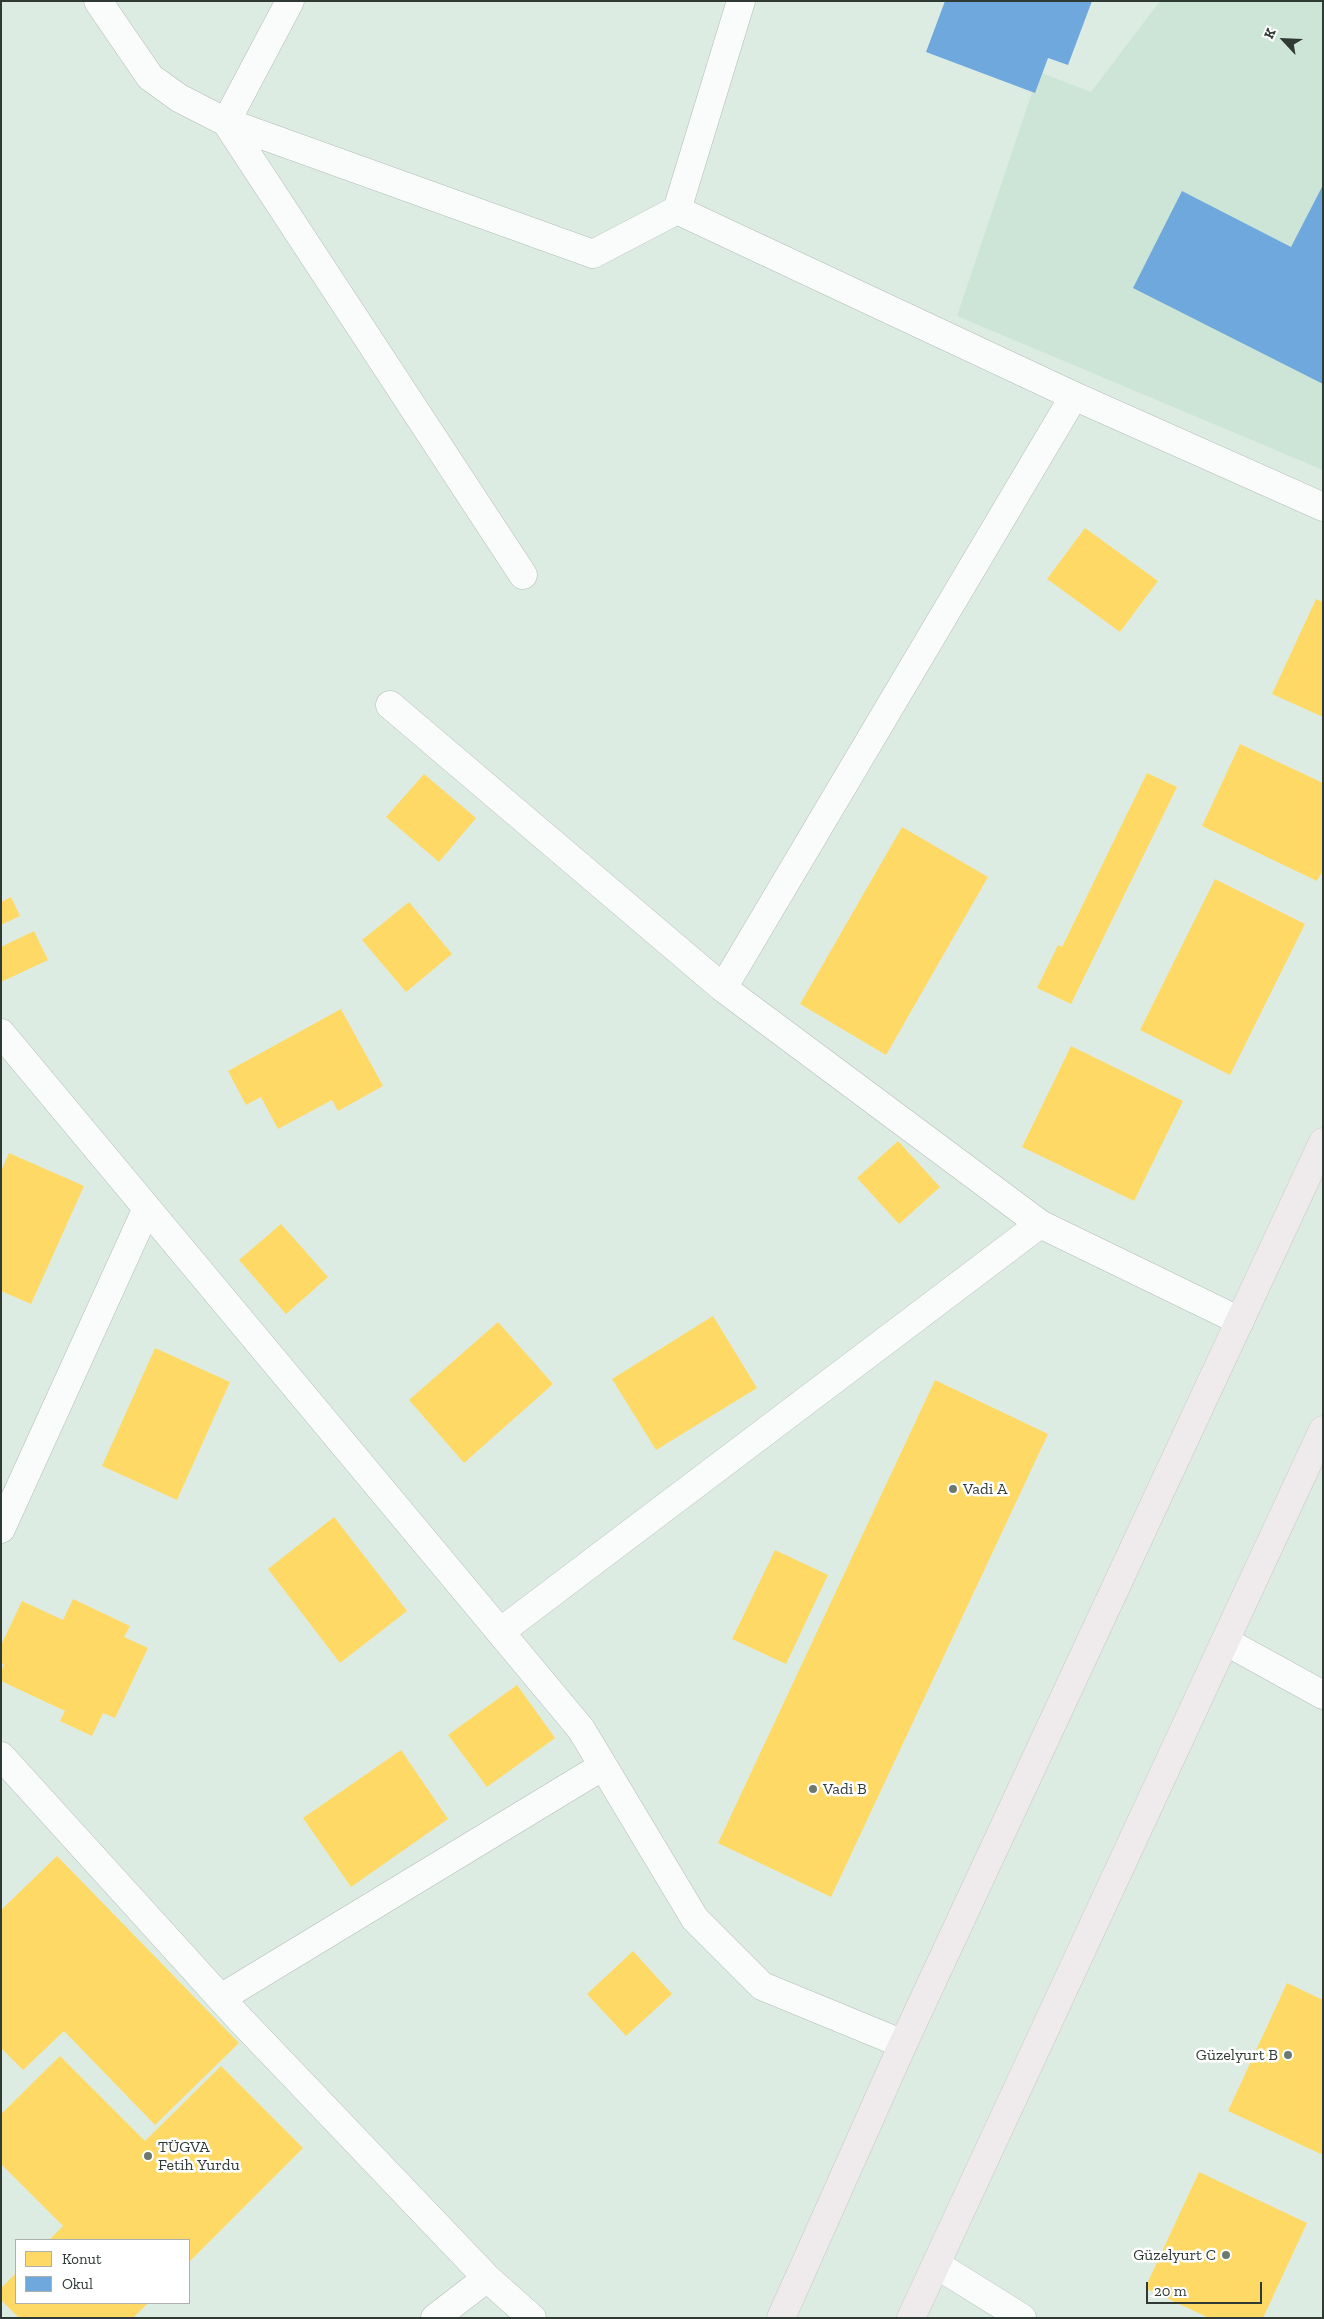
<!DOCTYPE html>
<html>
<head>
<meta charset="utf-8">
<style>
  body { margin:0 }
  #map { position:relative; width:1324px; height:2319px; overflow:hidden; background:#ddece3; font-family:"Zilla Slab",serif }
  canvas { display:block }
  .frame { position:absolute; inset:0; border:2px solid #303a34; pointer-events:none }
  .legend { position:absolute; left:15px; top:2239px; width:175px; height:65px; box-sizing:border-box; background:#fff; border:1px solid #acb0ae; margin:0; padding:6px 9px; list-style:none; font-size:15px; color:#303a34 }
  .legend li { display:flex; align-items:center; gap:10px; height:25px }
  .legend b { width:25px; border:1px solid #acb0ae }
  .north { position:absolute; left:1259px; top:15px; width:50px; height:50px; -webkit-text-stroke:4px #fff; paint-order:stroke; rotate:295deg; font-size:14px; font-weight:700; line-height:20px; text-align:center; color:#303a34 }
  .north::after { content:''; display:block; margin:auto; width:18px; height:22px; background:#303a34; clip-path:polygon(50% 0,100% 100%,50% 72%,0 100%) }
  .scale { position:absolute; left:1146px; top:2282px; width:116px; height:22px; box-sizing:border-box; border:2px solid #303a34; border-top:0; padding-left:6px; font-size:15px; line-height:18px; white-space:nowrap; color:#303a34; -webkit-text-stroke:4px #fff; paint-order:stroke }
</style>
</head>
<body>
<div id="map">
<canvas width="1324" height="2319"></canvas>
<div class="frame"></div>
<ul class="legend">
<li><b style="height:14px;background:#ffd966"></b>Konut</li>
<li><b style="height:14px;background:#6fa8dc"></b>Okul</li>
</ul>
<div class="north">K</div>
<div class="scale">20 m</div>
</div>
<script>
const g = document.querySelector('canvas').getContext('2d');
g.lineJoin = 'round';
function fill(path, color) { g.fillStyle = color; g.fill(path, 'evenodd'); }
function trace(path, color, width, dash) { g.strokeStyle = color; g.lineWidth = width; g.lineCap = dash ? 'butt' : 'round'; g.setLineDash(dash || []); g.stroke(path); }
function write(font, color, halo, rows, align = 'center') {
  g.font = font + ' "Zilla Slab",serif'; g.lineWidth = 5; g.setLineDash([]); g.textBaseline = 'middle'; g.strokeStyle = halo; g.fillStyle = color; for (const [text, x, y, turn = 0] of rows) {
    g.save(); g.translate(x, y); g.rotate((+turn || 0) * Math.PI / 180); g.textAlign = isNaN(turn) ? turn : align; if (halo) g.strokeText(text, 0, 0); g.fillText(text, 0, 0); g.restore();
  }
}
const built = new Path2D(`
  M1160,1H1323V470L957,316L1039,72L1091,92Z`);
const homes = new Path2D(`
  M1085,528L1158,581L1120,632L1047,579Z
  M1316,599L1323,602V717L1272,694Z
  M1240,744L1323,783V870L1317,881L1202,826Z
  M1147,773L1177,787L1071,1004L1037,988L1058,945L1062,947Z
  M424,774L476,818L439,862L386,817Z
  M902,827L988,877L886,1055L800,1004Z
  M1215,879L1305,924L1230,1075L1140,1030Z
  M11,897L20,916L1,925V902Z
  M409,902L452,954L406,992L362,940Z
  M34,931L48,960L1,982V947Z
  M341,1009L383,1086L338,1111L332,1100L278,1129L261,1097L246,1105L228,1071Z
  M1071,1046L1183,1101L1134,1201L1022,1147Z
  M898,1141L940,1187L899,1224L857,1178Z
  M9,1153L84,1186L31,1304L1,1291V1171Z
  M281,1224L328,1277L286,1314L239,1260Z
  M713,1316L757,1388L656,1450L612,1379Z
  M498,1322L553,1384L464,1463L409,1400Z
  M155,1348L230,1382L177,1500L102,1466Z
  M935,1380L1048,1434L831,1897L718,1843Z
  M334,1517L407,1611L340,1663L268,1569Z
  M775,1550L828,1575L786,1664L732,1639Z
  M73,1599L130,1626L124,1637L148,1648L115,1718L103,1713L92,1736L60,1721L65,1711L1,1681V1671L4,1665L1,1662V1645L22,1601L63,1620Z
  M517,1685L555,1738L487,1787L448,1735Z
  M401,1750L448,1819L351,1887L303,1818Z
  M57,1856L239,2043L155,2125L64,2031L23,2070L1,2048V1910Z
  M633,1951L672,1994L626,2036L587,1994Z
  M1287,1983L1323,2000V2155L1228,2111Z
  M60,2056L145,2141L221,2066L303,2148L189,2262V2240H49L63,2226L1,2164V2114Z
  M1199,2172L1307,2223L1263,2318H1209L1145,2288Z
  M16,2273V2303H148L133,2318H19L1,2300V2288Z`);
const schools = new Path2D(`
  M945,1H1092L1068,65L1048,58L1035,93L926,52Z
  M1323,185V384L1133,288L1182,191L1291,247Z`);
const minor = new Path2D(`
  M98,1L150,77L179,98L226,122L593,254L677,210
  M741,1L677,210L1074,396L1323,507
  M226,122L523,575
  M226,122L290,1
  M390,705L723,988L1040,1224L1240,1321
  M723,988L1074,396
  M1,1033L581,1729L695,1919L762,1986L903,2044
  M1,1529L147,1208
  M500,1632L1040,1224
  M1225,1641L1323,1695
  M1,1756L236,2015L487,2278L532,2318
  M221,1998L603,1766
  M937,2265L1022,2318
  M435,2318L487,2278`);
const major = new Path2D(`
  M781,2318L903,2044L1323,1142
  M911,2318L1323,1430`);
const markers = [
  [953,1489,5,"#6d7871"],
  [813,1789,5,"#6d7871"],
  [1288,2055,5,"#6d7871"],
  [148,2156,5,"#6d7871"],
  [1226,2255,5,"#6d7871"]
];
const poiNames = [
  ["Vadi A",963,1489],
  ["Vadi B",823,1789],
  ["Güzelyurt B",1278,2055,"right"],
  ["TÜGVA",158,2147],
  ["Fetih Yurdu",158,2165],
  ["Güzelyurt C",1216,2255,"right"]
];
fill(built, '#cce5d6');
fill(homes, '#ffd966');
fill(schools, '#6fa8dc');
trace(minor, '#b2bdb6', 29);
trace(major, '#c2c9c4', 29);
trace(minor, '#fafcfb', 28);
trace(major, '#efeaeb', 28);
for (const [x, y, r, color] of markers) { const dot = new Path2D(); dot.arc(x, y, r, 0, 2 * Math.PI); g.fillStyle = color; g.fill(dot); trace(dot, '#fff', 2); }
write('16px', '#303a34', '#fff', poiNames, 'left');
</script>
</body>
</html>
